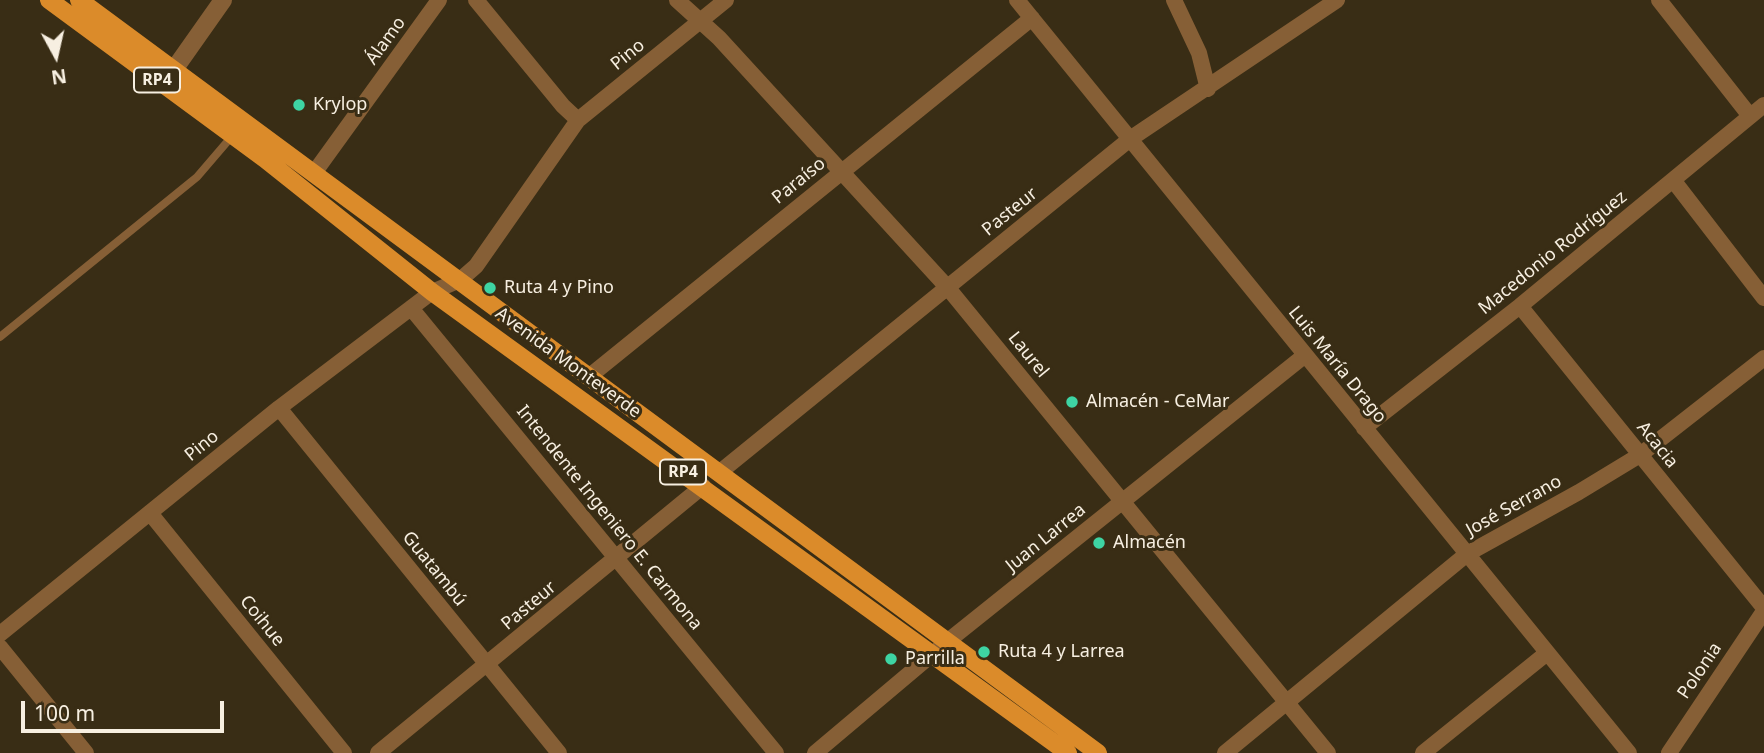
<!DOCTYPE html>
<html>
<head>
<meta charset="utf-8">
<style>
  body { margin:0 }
  #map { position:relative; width:1764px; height:753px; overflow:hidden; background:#392d15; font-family:"Noto Sans",sans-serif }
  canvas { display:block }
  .north { position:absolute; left:21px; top:21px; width:70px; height:70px; -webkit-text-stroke:5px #392d15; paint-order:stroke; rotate:172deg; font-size:19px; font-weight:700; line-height:28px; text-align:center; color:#f7efe1 }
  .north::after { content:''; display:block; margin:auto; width:24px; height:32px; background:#f7efe1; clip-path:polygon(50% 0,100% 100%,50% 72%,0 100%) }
  .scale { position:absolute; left:21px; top:701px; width:203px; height:32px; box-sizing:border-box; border:4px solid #f7efe1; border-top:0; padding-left:9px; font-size:21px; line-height:24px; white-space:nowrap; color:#f7efe1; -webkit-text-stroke:5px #392d15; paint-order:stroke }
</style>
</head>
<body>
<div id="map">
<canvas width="1764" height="753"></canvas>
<div class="north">N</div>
<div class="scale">100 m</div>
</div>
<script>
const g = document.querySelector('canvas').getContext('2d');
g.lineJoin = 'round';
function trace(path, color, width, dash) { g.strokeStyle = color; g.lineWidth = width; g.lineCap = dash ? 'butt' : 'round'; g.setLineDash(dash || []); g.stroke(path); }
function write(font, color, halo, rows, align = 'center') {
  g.font = font + ' "Noto Sans",sans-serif'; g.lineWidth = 6; g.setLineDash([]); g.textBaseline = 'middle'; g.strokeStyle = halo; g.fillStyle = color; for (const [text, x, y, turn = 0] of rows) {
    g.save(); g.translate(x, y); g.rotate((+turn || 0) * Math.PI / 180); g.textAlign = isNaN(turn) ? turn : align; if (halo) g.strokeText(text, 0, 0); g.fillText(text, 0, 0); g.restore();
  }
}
const service = new Path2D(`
  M0,337L197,177L233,135`);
const minor = new Path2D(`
  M476,0L563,106L578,120
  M677,0L719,38L948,288L1328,753
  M1017,0L1629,753
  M1174,0L1199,53L1208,89
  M1659,0L1750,116
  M314,173L439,0
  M1673,180L1764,298
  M1520,306L1764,608
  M411,308L776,753
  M591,375L1032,18
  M279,408L559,753
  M1364,428L1520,306L1764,105
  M720,472L1130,139L1337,0
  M150,513L344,753
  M0,634L279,408L432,292L460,280L476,266L578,120L726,0
  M0,647L86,753
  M378,753L703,486
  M815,753L948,641L1304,356
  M1225,753L1467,554L1579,492L1640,455L1764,358
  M1423,753L1547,653
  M1669,753L1764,611`);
const tertiary = new Path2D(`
  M173,71L223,0`);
const primary = new Path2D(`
  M49,0L265,159L432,292L1068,753
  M79,0L1098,753`);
const markers = [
  [299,105,7,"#3ed4a3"],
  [490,288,7,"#3ed4a3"],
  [1072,402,7,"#3ed4a3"],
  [1099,543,7,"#3ed4a3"],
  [984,652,7,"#3ed4a3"],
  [891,659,7,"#3ed4a3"]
];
const shields = [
  [157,80,46],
  [683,472,46]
];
const shieldNames = [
  ["RP4",157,80],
  ["RP4",683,472]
];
const streetNames = [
  ["Álamo",386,41,-54],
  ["Pino",628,55,-39],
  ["Paraíso",799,181,-39],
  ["Pasteur",1010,212,-39],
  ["Macedonio Rodríguez",1553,253,-39],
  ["Laurel",1028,355,51],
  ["Avenida Monteverde",568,363,36],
  ["Luis María Drago",1337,365,51],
  ["Acacia",1657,445,51],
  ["Pino",202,446,-39],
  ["José Serrano",1514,506,-29],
  ["Intendente Ingeniero E. Carmona",609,518,51],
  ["Juan Larrea",1046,538,-39],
  ["Guatambú",434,569,51],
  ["Pasteur",529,606,-40],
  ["Coihue",262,621,51],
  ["Polonia",1700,671,-56]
];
const poiNames = [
  ["Krylop",313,105],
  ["Ruta 4 y Pino",504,288],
  ["Almacén - CeMar",1086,402],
  ["Almacén",1113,543],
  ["Ruta 4 y Larrea",998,652],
  ["Parrilla",905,659]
];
trace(service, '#865f36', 8);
trace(minor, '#865f36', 16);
trace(tertiary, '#865f36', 18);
trace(primary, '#db8b2a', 18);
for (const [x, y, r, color] of markers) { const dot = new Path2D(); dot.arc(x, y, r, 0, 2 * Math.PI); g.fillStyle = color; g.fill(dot); trace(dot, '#392d15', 2.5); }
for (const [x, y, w] of shields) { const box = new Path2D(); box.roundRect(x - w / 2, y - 12.5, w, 25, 5); g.fillStyle = '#392d15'; g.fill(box); trace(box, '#f7efe1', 2); }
write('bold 16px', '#f7efe1', null, shieldNames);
write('18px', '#f7efe1', '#392d15', streetNames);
write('18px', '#f7efe1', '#392d15', poiNames, 'left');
</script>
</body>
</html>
